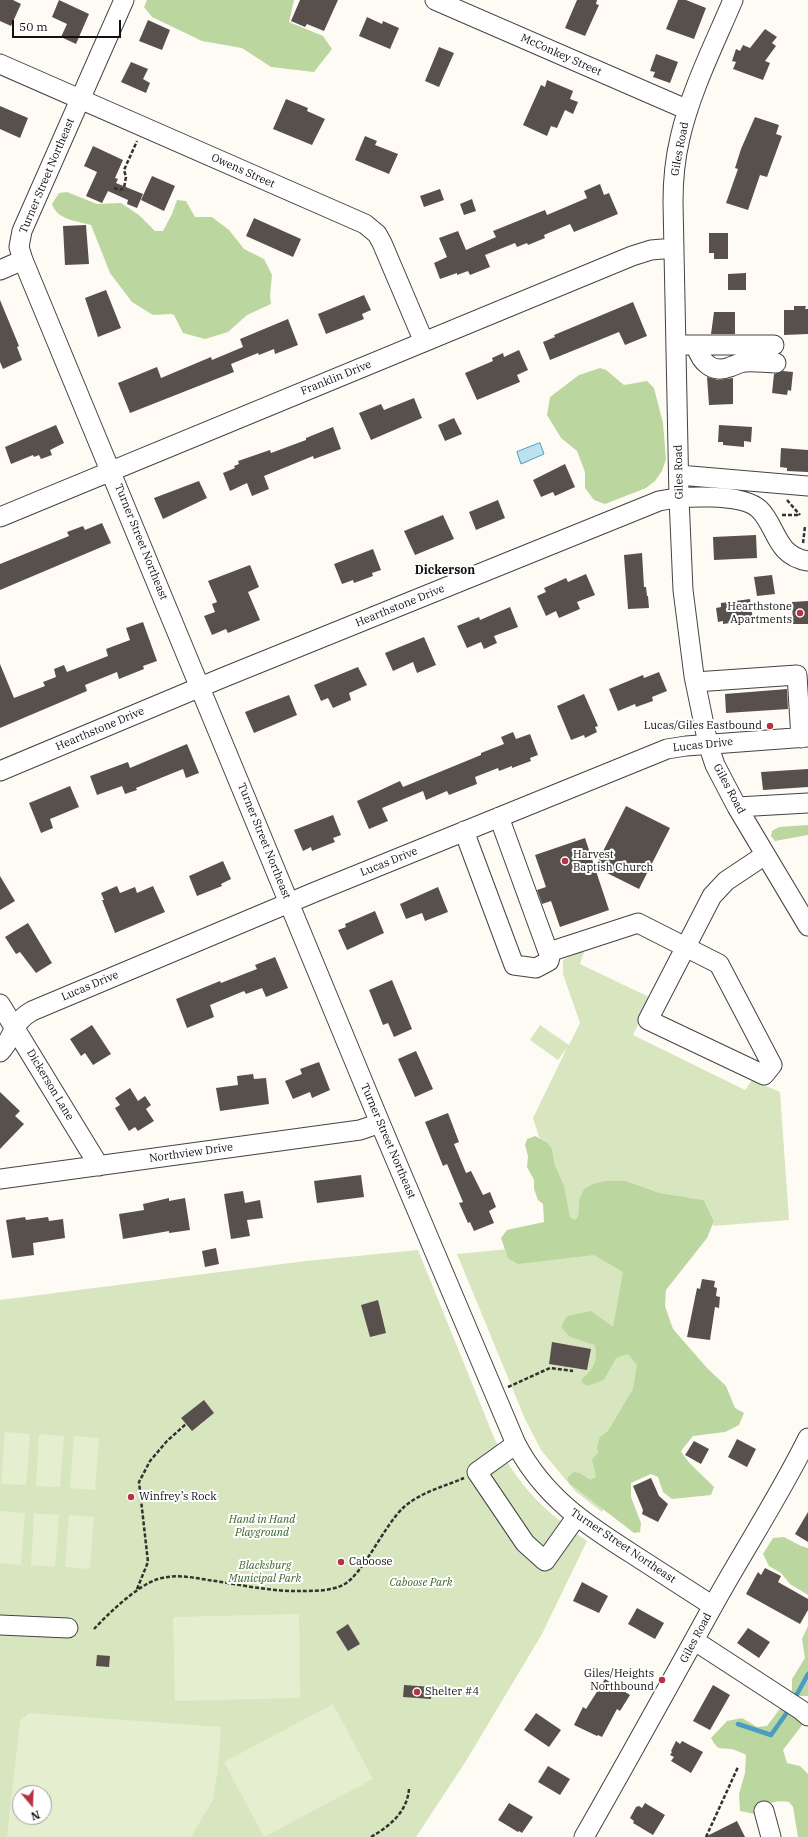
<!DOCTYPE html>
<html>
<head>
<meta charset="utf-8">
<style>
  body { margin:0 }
  #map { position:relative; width:808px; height:1837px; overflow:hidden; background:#fefbf4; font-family:"IBM Plex Serif",serif }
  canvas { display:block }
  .north { position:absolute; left:12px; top:1785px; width:40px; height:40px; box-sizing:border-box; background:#fff; border:1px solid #9f9f9f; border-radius:50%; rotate:161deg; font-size:11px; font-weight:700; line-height:16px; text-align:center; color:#101010 }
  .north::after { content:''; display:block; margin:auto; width:14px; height:18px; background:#b53344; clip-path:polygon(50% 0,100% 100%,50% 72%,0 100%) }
  .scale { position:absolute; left:12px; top:20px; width:109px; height:18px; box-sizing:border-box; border:2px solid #101010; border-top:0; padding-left:5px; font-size:12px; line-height:14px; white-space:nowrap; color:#101010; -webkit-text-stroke:3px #fff; paint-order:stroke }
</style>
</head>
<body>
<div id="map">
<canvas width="808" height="1837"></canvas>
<div class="north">N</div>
<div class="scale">50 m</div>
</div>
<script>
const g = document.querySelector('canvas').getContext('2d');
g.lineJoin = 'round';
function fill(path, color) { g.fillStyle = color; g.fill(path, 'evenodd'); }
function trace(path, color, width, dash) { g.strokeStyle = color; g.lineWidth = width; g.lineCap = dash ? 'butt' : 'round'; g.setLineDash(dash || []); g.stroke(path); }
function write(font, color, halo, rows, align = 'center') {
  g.font = font + ' "IBM Plex Serif",serif'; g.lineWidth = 4; g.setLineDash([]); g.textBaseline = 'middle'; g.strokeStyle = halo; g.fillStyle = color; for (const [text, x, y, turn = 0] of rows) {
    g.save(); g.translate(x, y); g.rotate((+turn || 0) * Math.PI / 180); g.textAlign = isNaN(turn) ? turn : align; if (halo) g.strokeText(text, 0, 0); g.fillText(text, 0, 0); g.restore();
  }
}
const green = new Path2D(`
  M581,951L584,952L580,964L651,998L633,1035L745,1090L752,1080L780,1092L789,1220L713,1226L714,1220L704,1200L660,1193L626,1181L579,1200L578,1216L575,1220L570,1217L564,1185L555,1165L552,1149L547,1142L539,1137L533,1118L567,1048L558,1060L530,1040L540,1025L569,1045L580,1023L563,974V960Z
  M663,1234L645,1346L674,1353L602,1512L575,1491L541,1450L525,1419L457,1254Z
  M418,1250L495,1440C519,1487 544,1511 587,1541L542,1634L466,1761L416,1837H0V1300L306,1261ZM20,1793H44V1817H20Z`);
const forest = new Path2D(`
  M147,0H294L289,22L323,36L332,49L314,72L271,67L242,48L202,41L152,17L144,7Z
  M67,192L97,204L121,203L139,215L155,231H163L172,214L177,200L186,201L195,217H212L229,230L244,249L264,259L272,275L270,295L271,304L247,315L228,332L205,339L183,333L174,315L171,314L153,315L132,302L110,273L91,225C77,221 57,220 52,204L59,193Z
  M600,368L606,370L624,385L647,381L654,388L663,423L666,459L662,471L655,481L646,488L605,504L594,500L585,488V472L577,451L561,438L547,415L550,397L579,375Z
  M808,825V835L775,841L771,836L772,831L779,827Z
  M535,1136L547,1142L552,1149L555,1165L564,1185L570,1217L575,1220L578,1216L579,1200L584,1189L593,1184L605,1181H626L660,1193L704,1200L714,1221L707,1238L666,1290L665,1306L673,1329L707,1368L726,1386L735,1408L744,1413L739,1425L725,1432L693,1436L681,1451C686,1462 705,1477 714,1487L711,1495L672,1499L663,1492L658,1477L651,1474L631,1483V1497L641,1523L640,1532L634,1533L569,1483L567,1478L574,1472L580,1473L590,1480L596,1477L592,1459L598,1453L597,1446L600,1437L608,1431L633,1389L637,1365L628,1354L616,1358L604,1380L587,1386L582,1382V1379C594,1369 598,1361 595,1345L570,1337L561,1327L567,1316L591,1311L613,1327L623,1272L594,1255L518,1264L508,1258L501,1238L507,1230L544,1222L543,1204L538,1200L534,1189V1180L527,1167L528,1156L525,1145L527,1139Z
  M784,1537L801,1546L808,1548V1595L790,1584L781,1573L769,1566L763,1554L773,1538Z
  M808,1626V1696C802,1696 796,1697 792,1691V1679L805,1658L802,1639Z
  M782,1706L798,1714L803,1724L783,1750L787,1763L800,1766L808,1774V1837H798L793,1807L789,1802C772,1799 768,1804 755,1814L740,1811L739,1794L745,1773L746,1755C742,1753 736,1750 731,1749C718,1748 718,1750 711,1738L727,1721L742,1718L757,1727L767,1726Z`);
const pitch = new Path2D(`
  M5,1432L30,1434L26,1485L1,1484Z
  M39,1434L64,1436L60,1487L36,1486Z
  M74,1436L99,1438L95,1490L70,1488Z
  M0,1511L25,1513L21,1565L0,1563Z
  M34,1513L59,1515L55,1567L31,1565Z
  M69,1515L94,1517L90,1569L65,1567Z
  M299,1614L300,1698L175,1701L173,1617Z
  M333,1704L373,1779L264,1837L224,1762Z
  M29,1713L221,1727L218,1769L213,1800L191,1837H7L20,1721ZM20,1793H44V1817H20Z`);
const water = new Path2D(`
  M540,443L544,454L521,464L517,452Z`);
const stream = new Path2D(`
  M796,1696L808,1674
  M738,1724L771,1735L788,1711`);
const building = new Path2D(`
  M0,0H13L21,4L11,26L0,21Z
  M59,0L89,14L76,44L61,37L67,24L52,17Z
  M300,0H338L324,31L307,24L305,27L291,21Z
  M577,0H597L596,4L599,5L585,36L565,28Z
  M678,0H686L706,8L694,39L666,29Z
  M367,17L382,24L383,21L399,28L390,49L359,36Z
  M148,20L170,30L162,50L139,41Z
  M765,29L777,37L772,43L776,46L765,61L770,63L763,80L733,69L736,62L732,61L736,49L740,51L743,45L750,48Z
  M439,47L454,53L439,87L425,81Z
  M656,54L678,62L670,83L653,77L655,72L650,71Z
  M131,62L148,69L143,79L150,83L146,93L121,82Z
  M547,80L573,91L570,99L578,102L573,114L565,110L557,128L551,126L547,136L523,125L541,85L545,87Z
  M286,99L308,108L307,111L325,119L312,145L273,129Z
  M0,106L28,118L20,138L0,129Z
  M755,117L779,125L776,134L782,136L767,177L760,175L748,210L726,203L738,169L735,168L741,149Z
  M365,136L377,141L375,145L398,154L389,174L355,160Z
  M93,146L123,160L115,178L118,179L116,183L143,194L137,208L127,204L128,200L108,191L102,203L86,196L97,172L84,166Z
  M152,176L175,186L164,211L141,200Z
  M600,184L604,195L609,193L618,214L574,232L570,224L544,235L545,238L528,245L527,243L517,247L515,243L485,255L490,267L470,275L468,271L457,275V273L440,279L434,263L447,257L439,238L458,231L466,250L496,237L493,231L545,210L547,215L587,198L584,191Z
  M440,189L444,200L424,207L420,196Z
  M472,199L476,211L464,215L460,204Z
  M254,218L301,239L293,257L246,236Z
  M86,225L89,264L65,265L63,226Z
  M709,233H728V259H714V253H709Z
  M746,273V290H728V274Z
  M106,290L121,328L98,337L85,298Z
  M364,295L371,310L362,314L364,319L326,334L318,314Z
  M0,300L19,346L17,347L22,360L3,369L0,362Z
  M633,302L647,336L625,345L619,332L550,360L543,342L555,337L554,335Z
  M794,306H806L805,309H808V334L784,335V310H794Z
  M714,312H735V334H711Z
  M288,319L298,345L275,354L274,349L259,355L258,353L231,364L234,372L130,413L118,383L157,367L161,378L211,357L212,360L243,347L240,339Z
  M519,350L528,370L517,375L520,382L477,400L465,373L493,361L492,358L503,353L504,357Z
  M783,371L793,372L791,391L788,390L787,395L772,393L774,374Z
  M707,377L718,380L733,378V404L709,405Z
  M414,398L422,418L371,440L359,413L381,404L384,410Z
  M454,418L462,434L445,441L438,425Z
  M56,425L64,443L50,450L52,455L41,459L39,455L34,457L33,455L11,464L5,447Z
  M719,425L752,427L751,442L744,441V447L723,445V442H718Z
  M333,427L341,449L314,459L313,456L264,476L269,489L252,496L247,483L230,491L223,473L235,468L234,466L239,464L238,461L270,450L271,453L306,440V438Z
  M781,448L808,450V472L787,471V468L780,467Z
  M565,464L575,487L555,496L553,492L541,497L533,480Z
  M199,481L207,498L163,519L154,498Z
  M498,500L505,518L476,530L469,512Z
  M443,515L454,539L415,555L404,531Z
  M102,523L111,543L0,590V564L69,536L67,532L83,526L85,530Z
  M756,535L757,558L714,560L713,537Z
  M373,549L381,570L372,573L373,576L354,583L353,580L342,584L334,564Z
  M642,553L644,587H646L647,596H648L649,608L628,609L624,555Z
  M250,565L259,587L248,592L260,620L228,633L226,629L212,635L204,616L215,612L212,604L217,602L208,581Z
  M586,574L595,595L577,602L580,609L559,618L556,611L546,616L537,596L546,592L544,588L566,578L568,582Z
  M772,575L775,594L757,596L754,577Z
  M750,599L753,620L723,624V621L718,622L716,608L721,607V603Z
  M808,601V624H793L792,602Z
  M510,607L518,627L494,636L497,643L484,649L481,642L467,648L457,626L479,617L480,620Z
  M143,622L157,661L143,666L144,669L119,679L117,672L85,685L87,691L0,728V664L14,698L45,686L43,682L56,677L54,669L64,665L67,672L108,656L106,649L130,640L126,628Z
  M424,637L436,665L417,673L413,662L393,671L385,653Z
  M358,667L367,685L349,693L351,700L333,708L328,698L321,701L314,685Z
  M659,672L667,691L652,697L653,701L636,707L635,704L618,711L609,689L643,675L644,678Z
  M787,689L788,709L726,713L725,694Z
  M584,694L598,726L595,727L597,732L585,738L584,735L571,740L557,706Z
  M289,695L297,715L254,733L245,712Z
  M513,732L516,739L530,734L538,755L530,758L531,761L512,768V766L499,771L498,768L475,777L477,784L449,795L447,791L426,800L423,791L382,808L388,821L369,829L357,801L400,781L403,787L481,755V753L504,744L501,737Z
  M187,744L199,773L186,778L183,769L136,788L137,790L125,794L122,786L97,795L90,776L128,762L130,768Z
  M808,769V787L763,790L761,772Z
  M70,786L79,807L50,819L53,828L41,833L29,803Z
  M626,806L670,828L639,889L595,867Z
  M333,815L341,835L333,838L335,842L312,851L311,847L303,851L294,830Z
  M585,838L609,910L560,927L551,901L542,904L537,890L546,887L535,855Z
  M223,861L231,879L221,884L222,886L197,896L189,876Z
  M0,876L15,901L0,910Z
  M117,886L120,893L135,887L137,893L153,886L165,912L115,933L102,900H104L101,893Z
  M438,887L448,912L425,921L422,913L406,919L400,904Z
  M375,911L384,933L347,950L338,930L346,927L345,924Z
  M28,923L52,963L36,973L20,952L16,954L5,937Z
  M275,957L288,988L266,997L262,988L246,994L244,991L210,1005L214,1017L187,1028L176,999L220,981L221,983L257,969L255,965Z
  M392,980L412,1029L394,1037L388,1023L383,1025L369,990Z
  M92,1025L111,1054L93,1065L85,1053L81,1056L70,1039Z
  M416,1051L433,1089L415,1097L398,1059Z
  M319,1062L330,1090L312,1098L310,1092L293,1099L285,1081L302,1074L300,1069Z
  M253,1074L254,1079L266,1078L269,1104L220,1111L216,1088L238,1085L237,1076Z
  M130,1088L138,1101L145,1096L151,1105L146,1109L154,1121L138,1131L135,1127L129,1131L115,1108L120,1105L115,1098Z
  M0,1092L20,1111L15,1116L24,1124L0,1149Z
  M448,1113L459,1142L454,1144L466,1173L471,1171L483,1195L490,1192L496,1207L489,1211L494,1223L474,1231L470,1222L468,1223L459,1203L463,1202L447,1164L443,1166L425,1122Z
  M361,1175L364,1197L317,1203L314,1181Z
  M243,1191L245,1203L260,1200L263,1218L247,1220L250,1236L231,1239L224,1194Z
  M169,1198V1201L185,1198L190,1230L169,1233V1231L123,1239L119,1214L144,1210L143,1204Z
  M25,1217L26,1220L48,1217L49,1221L63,1219L65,1238L33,1243L34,1255L12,1258L6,1220Z
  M216,1248L219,1264L205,1267L202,1251Z
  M702,1279L715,1281L714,1287L717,1288L716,1296L720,1297L719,1308L715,1307L710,1340L687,1337L697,1288L700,1289Z
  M378,1300L386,1333L370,1337L361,1305Z
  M552,1342L591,1349L587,1370L549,1364Z
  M204,1400L214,1413L192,1431L181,1418Z
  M737,1439L756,1449L747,1467L728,1457Z
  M694,1441L709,1449L701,1464L685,1455Z
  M651,1478L659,1496L668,1504L658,1522L642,1514L643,1510L633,1486Z
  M808,1512V1542L795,1534Z
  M765,1568L781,1576L778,1582L808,1599V1610L800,1624L746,1594L758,1572L761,1575Z
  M582,1582L608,1596L599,1613L573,1601Z
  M637,1608L664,1623L655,1639L628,1624Z
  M348,1624L360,1644L348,1651L336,1632Z
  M748,1628L770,1642L759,1658L737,1643Z
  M97,1655L110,1656L109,1667L96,1666Z
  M605,1679L630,1695L620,1711L617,1709L602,1737L598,1735L597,1736L574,1725L583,1707L586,1709Z
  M404,1685L432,1687L431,1699L403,1697Z
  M713,1685L730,1695L710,1730L693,1721Z
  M536,1713L561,1730L549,1747L524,1730Z
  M676,1741L680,1744L682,1741L703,1752L691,1773L671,1761L674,1757L670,1755L672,1752L671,1751Z
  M548,1766L570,1779L560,1795L538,1782Z
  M509,1803L533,1817L522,1833L519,1831L518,1832L498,1820Z
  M645,1803L665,1815L653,1835L633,1823L634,1821L630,1818L636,1807L639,1806L642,1808Z
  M737,1821L745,1837H705Z`);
const path = new Path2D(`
  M114,188L120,190L124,188L126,177L124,170L137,141
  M787,500L800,515
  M782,515H800
  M803,543L805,526
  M508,1387L550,1368L573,1371
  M137,1589L148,1562L139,1482L150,1461L167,1441L186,1424
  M94,1629C108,1614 138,1585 158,1579C175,1574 191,1577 208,1580C238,1584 271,1592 301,1591C314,1591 331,1591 343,1585C363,1575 384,1525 404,1507C421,1492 443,1487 464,1478
  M371,1837C390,1826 407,1812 409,1789
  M706,1837L738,1767`);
const minor = new Path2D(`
  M124,0L22,231L19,247L23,260L380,1123L516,1444C544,1497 585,1524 634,1555C660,1572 687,1589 713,1606
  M435,0L688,110
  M733,0C714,45 691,90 680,138C675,159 673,180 673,202L679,498L683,590L694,676L708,744L715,765L737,807L808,926
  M0,64L365,224L377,234L382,243L424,342
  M0,270L23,260
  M677,345H774
  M696,346C701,362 712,374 730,367C735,365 739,363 745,362C755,361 766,363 776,363
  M679,475L808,486
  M0,517L632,256L651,250L674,248
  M695,682L797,675L801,738
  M0,771L222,678L659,501C681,496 742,493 759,509C777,526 775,556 808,561
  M737,807L808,803
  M464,831L514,965L536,968L549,961L550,957L499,817
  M549,952L638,923L719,964L772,1065L764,1075L648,1020L712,896L726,881L765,855
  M0,1004L99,1166
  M0,1052C15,1036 11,1023 32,1011L315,892L667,749L686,746L808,737
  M0,1179L360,1130L380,1123
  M516,1444L477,1472L525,1543L545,1561L577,1516
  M0,1625L68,1628
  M695,1641L801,1710L808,1716
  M764,1811L771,1837
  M584,1837C628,1760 671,1682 714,1604C745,1548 780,1495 808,1438`);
const markers = [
  [800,613,4,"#b53344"],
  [770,726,4,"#b53344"],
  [565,861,4,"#b53344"],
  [131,1497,4,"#b53344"],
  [341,1562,4,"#b53344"],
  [662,1680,4,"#b53344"],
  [417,1692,4,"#b53344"]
];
const streetNames = [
  ["McConkey Street",561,55,24],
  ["Giles Road",680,149,-79],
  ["Owens Street",243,171,24],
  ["Turner Street Northeast",47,176,-67],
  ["Franklin Drive",336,378,-22],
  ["Giles Road",679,472,-91],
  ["Turner Street Northeast",141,542,68],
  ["Hearthstone Drive",400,606,-22],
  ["Hearthstone Drive",100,729,-23],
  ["Lucas Drive",703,745,-6],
  ["Giles Road",729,789,62],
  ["Turner Street Northeast",264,841,68],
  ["Lucas Drive",389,862,-22],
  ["Lucas Drive",90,986,-23],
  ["Dickerson Lane",50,1085,59],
  ["Turner Street Northeast",388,1141,67],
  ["Northview Drive",191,1153,-8],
  ["Turner Street Northeast",623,1546,34],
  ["Giles Road",696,1638,-62]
];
const poiNames = [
  ["Hearthstone",792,607,"right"],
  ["Apartments",792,620,"right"],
  ["Lucas/Giles Eastbound",762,726,"right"],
  ["Harvest",573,855],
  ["Baptish Church",573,868],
  ["Winfrey’s Rock",139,1497],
  ["Caboose",349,1562],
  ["Giles/Heights",654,1674,"right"],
  ["Northbound",654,1687,"right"],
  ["Shelter #4",425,1692]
];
const parkNames = [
  ["Hand in Hand",262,1520],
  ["Playground",262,1533],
  ["Blacksburg",265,1566],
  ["Municipal Park",265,1579],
  ["Caboose Park",421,1583]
];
const neighbourhoodNames = [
  ["Dickerson",445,571]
];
fill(green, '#d7e6bf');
fill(forest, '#bcd6a0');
fill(pitch, '#e6eed0');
fill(water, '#bce2f1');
trace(water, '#4a9cc2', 1);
trace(stream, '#4a9cc2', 4.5);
fill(building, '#58504d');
trace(minor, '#434343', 21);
trace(path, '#323232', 2.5, [4, 2]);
trace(minor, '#fff', 19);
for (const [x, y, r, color] of markers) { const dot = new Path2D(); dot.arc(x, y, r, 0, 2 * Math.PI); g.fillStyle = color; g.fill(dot); trace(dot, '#fff', 1.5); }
write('11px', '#101010', '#fff', streetNames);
write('11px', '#101010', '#fff', poiNames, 'left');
write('italic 11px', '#376325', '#fff', parkNames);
write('bold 12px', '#101010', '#fff', neighbourhoodNames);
</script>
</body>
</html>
